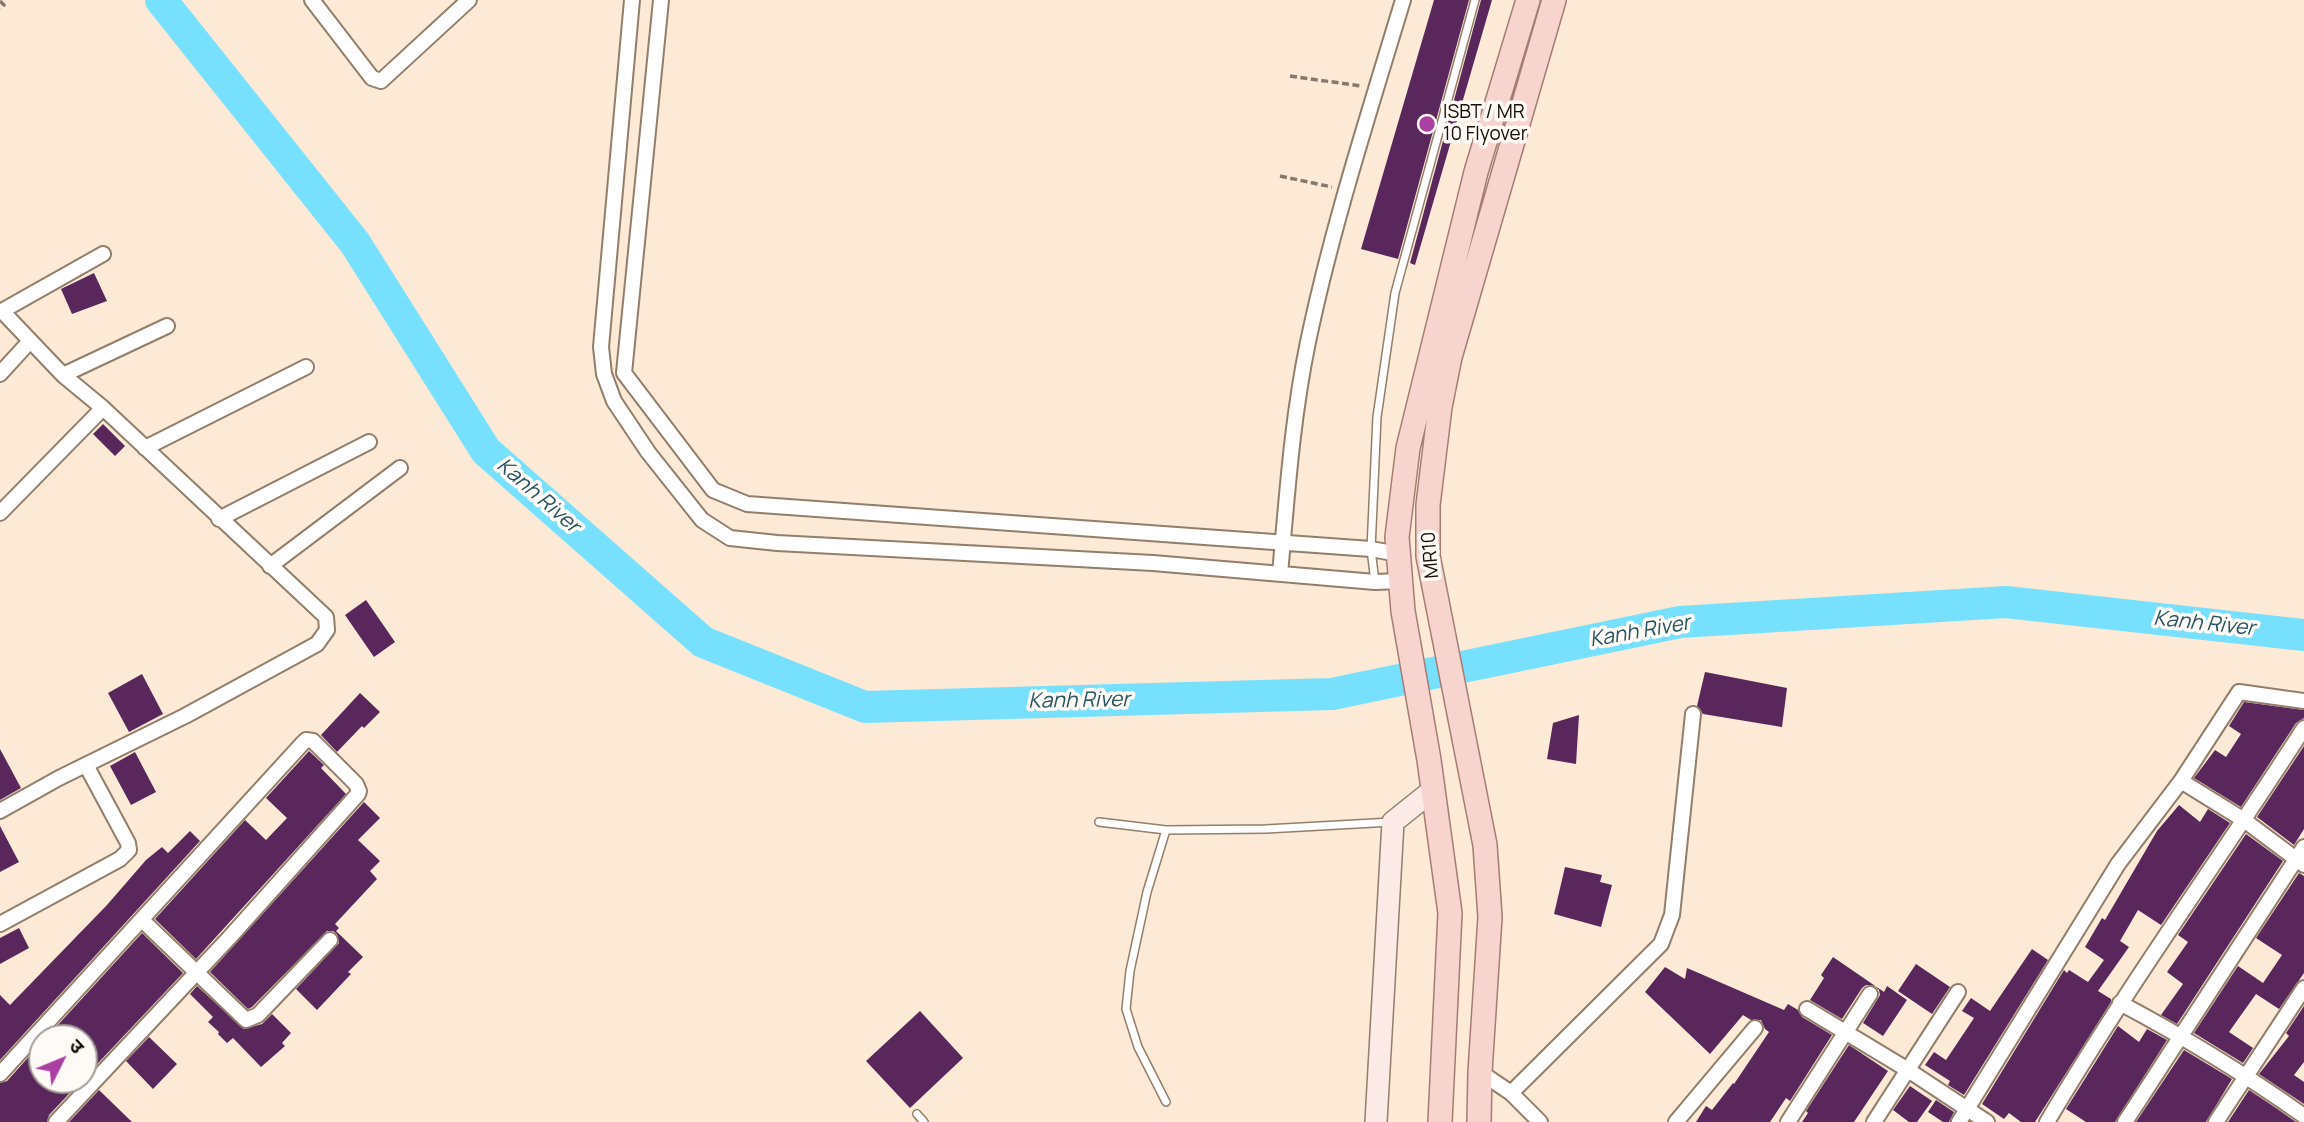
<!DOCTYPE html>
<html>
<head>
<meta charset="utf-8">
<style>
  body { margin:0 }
  #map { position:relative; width:2304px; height:1122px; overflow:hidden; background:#fcead7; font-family:Manrope,"Noto Sans Devanagari",sans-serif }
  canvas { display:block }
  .north { position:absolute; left:28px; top:1024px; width:70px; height:70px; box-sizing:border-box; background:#fefaf5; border:2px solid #a19c95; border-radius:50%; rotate:47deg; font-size:19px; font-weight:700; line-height:28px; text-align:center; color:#160e06 }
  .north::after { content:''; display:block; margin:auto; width:24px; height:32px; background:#aa40a2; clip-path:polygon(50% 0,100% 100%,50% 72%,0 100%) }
</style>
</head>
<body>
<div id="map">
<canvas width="2304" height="1122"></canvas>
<div class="north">उ</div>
</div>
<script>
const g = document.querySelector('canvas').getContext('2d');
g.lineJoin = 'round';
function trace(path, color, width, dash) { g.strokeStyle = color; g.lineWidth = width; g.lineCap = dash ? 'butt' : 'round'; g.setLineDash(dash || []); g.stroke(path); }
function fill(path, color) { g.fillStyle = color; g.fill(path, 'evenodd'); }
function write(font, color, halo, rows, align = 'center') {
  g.font = font + ' Manrope,sans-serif'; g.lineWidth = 7; g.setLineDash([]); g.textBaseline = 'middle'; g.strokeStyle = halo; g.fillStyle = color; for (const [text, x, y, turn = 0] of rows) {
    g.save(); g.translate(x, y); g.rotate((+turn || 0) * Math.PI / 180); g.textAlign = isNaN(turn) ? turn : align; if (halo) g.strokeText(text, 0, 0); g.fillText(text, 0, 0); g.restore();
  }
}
const river = new Path2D(`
  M161,0L355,243L486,451L703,642L865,707L1332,694L1680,622L2006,602L2304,635`);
const building = new Path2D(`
  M1434,0H1469L1398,259L1361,249Z
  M1481,0H1492L1415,265L1410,263Z
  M94,273L107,301L72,314L61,289Z
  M103,424L125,446L115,456L93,434Z
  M366,600L395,642L374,657L345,615Z
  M1705,672L1787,688L1782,727L1703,714L1697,706Z
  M142,674L163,714L129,732L108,693Z
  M360,693L380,712L364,728L362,726L337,752L321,735Z
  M2244,702L2304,710V718L2296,723L2241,807L2194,778L2215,750L2226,757L2241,734L2229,726Z
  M1579,715L1576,764L1547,759L1553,723Z
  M2304,746V829L2294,845L2257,817Z
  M0,749L21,788L0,800Z
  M309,751L324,765L321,768L346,794L196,959L155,919L245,820L266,840L287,818L266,798Z
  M135,752L156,792L131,805L110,766Z
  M364,802L380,818L358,840L380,861L370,871L377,879L335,924L339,928L336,931L363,957L348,972L351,974L317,1010L296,989L339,943L337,934L333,931H327L252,1007L248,1009L210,972Z
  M2179,805L2200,822L2208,809L2230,823L2161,925L2138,910L2120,941L2129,947L2098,991L2111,999V1002L2035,1122H2021L2009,1113L2004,1119L1982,1104L2064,970L2067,973L2069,970L2088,982L2104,960L2085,947L2102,918L2105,920L2157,831Z
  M0,826L19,862L0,872Z
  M190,831L200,841L0,1060V995L10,1005L107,905L146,860L162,847L168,853Z
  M2246,834L2283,861L2177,1024L2161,1015L2183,984L2167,972L2188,942L2178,935Z
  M1565,867L1602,875L1600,882L1612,885L1601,927L1554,914Z
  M2299,873L2304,876V973L2279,1009L2256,994L2229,1032L2253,1048L2243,1063L2194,1033L2238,966L2263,983L2282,955L2256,938Z
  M19,928L29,948L0,964V938Z
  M142,933L183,973L84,1078V1038H46Z
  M2032,949L2048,960L1964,1095L1948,1085L1950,1081L1925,1065L1934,1052L1946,1060L1974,1018L1962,1011L1971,998L1990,1011Z
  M1833,957L1884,992L1887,986L1907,1000L1883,1036L1863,1023L1880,995L1879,990L1875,986L1866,985L1862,988L1842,1019L1810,1000L1824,978L1821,975Z
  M1916,964L1950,987L1932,1014L1898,991Z
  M1665,967L1685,979L1687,968L1784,1010L1788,1004L1798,1010L1802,1017L1832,1035L1790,1101L1786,1098L1770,1122H1696L1706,1106L1712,1110L1733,1083L1734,1084L1769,1032L1765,1029L1761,1020H1751L1743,1015L1710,1054L1645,992Z
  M197,986L244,1029L262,1024L272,1014L291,1033L282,1043L285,1046L261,1067L233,1038L227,1043L218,1034L219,1032L208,1022L213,1017L190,994Z
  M2304,1006V1062L2294,1075L2304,1082V1104L2259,1074L2289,1036L2286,1033Z
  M920,1011L963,1058L910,1108L866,1061Z
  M2118,1026L2139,1042L2147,1029L2167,1040L2115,1122H2086L2066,1109Z
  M149,1037L177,1064L153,1089L126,1061Z
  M42,1042V1080H82L49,1115L47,1122H0V1083L7,1081Z
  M1849,1045L1888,1071L1854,1122H1802L1808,1113L1806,1111Z
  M2184,1050L2232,1079L2206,1122H2136Z
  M1910,1086L1932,1101L1917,1122H1909L1893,1110Z
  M99,1090L132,1122H69Z
  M2249,1090L2276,1108L2296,1122H2228Z
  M1936,1100L1954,1112L1949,1122H1943L1928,1112Z`);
const path = new Path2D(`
  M0,1L4,5L0,8
  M1290,76L1361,86
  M1280,176L1332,187`);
const lane = new Path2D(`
  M1375,582L1371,549L1377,417L1395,293L1475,0
  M1099,822L1166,830L1266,829L1392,822
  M1166,1102L1138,1047L1126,1009L1130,971L1147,892L1166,830
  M917,1114L924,1122`);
const street = new Path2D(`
  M312,0L372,78L381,81L469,0
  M632,0L601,347L604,374L614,401L648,452L702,520L730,538L777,543L1153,563L1375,582L1401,581
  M661,0L624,373L713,490L747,504L1371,549L1398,554
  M0,374L30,341
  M63,375L167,326
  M145,448L306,367
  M0,513L103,408L63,375L2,311L103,254
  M219,519L369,442
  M270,566L400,468
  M1280,574C1287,496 1292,419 1308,342C1332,227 1369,113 1403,0
  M2181,781L2244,820L2304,865
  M0,811L59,778L185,716L317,644L327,630L326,617L103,408
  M142,920L246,1020L258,1015L330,940
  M0,924L120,859L129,850L128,843L86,765
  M2120,1003C2184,1037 2245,1074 2304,1116
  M1807,1009L1908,1070L1987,1122
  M1480,1072L1511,1093L1540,1122
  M0,1074L302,744L306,740L313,741L356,784L359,791L358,794L229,938L56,1122
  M1511,1093L1661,944L1672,915L1693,714
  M1676,1122L1755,1028
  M1788,1122L1870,994
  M1874,1122L1958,992
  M1959,1122L2118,864L2181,781L2239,692L2304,701
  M2047,1122C2127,987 2219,860 2304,728
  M2125,1122L2304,847
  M2216,1122L2304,988`);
const secondary = new Path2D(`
  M1376,1122L1393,822L1433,790`);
const primary = new Path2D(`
  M1440,1122L1450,913L1429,760L1403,611L1397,537L1408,448L1476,172L1528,0
  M1479,1122L1480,1072L1490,917L1485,845L1428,556V505L1440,407L1450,357L1554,0`);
const markers = [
  [1427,124,9,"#aa40a2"]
];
const poiNames = [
  ["ISBT / MR",1443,113],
  ["10 Flyover",1443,135]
];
const streetNames = [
  ["MR10",1431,555,-95]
];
const waterNames = [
  ["Kanh River",538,496,41],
  ["Kanh River",2204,624,6],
  ["Kanh River",1640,632,-10],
  ["Kanh River",1079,701,-1]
];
trace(river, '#77e1fd', 32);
fill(building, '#59275c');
trace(lane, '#927e69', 10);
trace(street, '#927e69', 18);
trace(secondary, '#927e69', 24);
trace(primary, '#a57c73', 26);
trace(path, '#86796c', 3.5, [7, 3.5]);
trace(lane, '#fff', 7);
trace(street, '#fff', 14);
trace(secondary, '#fbeae6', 21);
trace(primary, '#f7d4ce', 23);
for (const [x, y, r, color] of markers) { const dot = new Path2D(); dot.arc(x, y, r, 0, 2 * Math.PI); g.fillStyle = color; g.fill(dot); trace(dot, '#fefaf5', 2.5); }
write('19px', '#160e06', '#fefaf5', poiNames, 'left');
write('19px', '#160e06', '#fefaf5', streetNames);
write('italic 21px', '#265460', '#fefaf5', waterNames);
</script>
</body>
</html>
